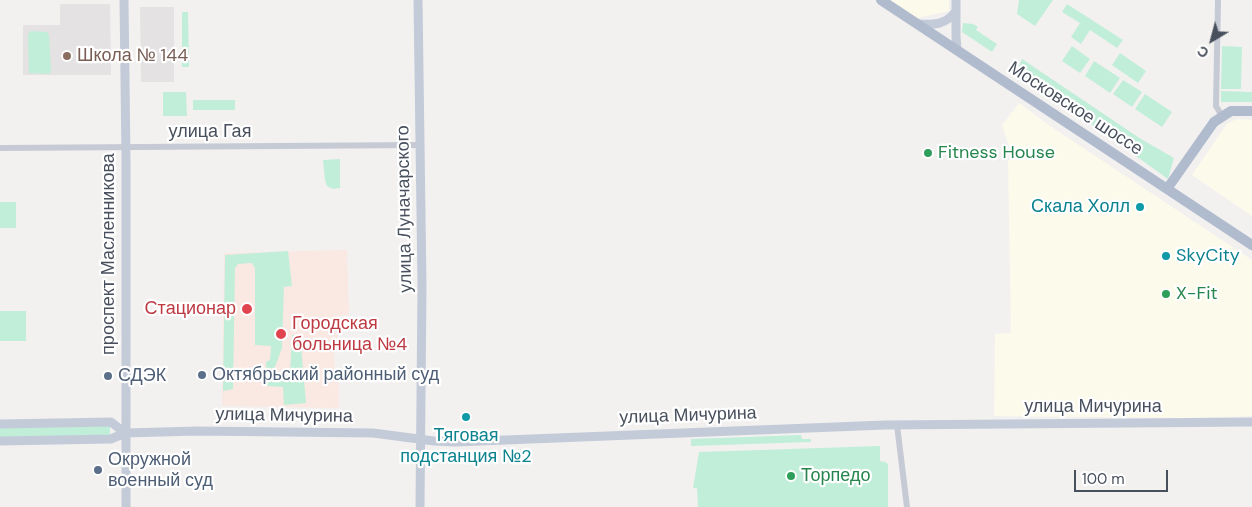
<!DOCTYPE html>
<html>
<head>
<meta charset="utf-8">
<style>
  body { margin:0 }
  #map { position:relative; width:1252px; height:507px; overflow:hidden; background:#f3f1f0; font-family:"DM Sans",sans-serif }
  canvas { display:block }
  .north { position:absolute; left:1187px; top:15px; width:50px; height:50px; -webkit-text-stroke:4px #fff; paint-order:stroke; rotate:217deg; font-size:14px; font-weight:700; line-height:20px; text-align:center; color:#49505d }
  .north::after { content:''; display:block; margin:auto; width:18px; height:22px; background:#49505d; clip-path:polygon(50% 0,100% 100%,50% 72%,0 100%) }
  .scale { position:absolute; left:1074px; top:470px; width:94px; height:22px; box-sizing:border-box; border:2px solid #49505d; border-top:0; padding-left:6px; font-size:15px; line-height:18px; white-space:nowrap; color:#49505d; -webkit-text-stroke:4px #fff; paint-order:stroke }
</style>
</head>
<body>
<div id="map">
<canvas width="1252" height="507"></canvas>
<div class="north">С</div>
<div class="scale">100 m</div>
</div>
<script>
const g = document.querySelector('canvas').getContext('2d');
g.lineJoin = 'round';
function fill(path, color) { g.fillStyle = color; g.fill(path, 'evenodd'); }
function trace(path, color, width, dash) { g.strokeStyle = color; g.lineWidth = width; g.lineCap = dash ? 'butt' : 'round'; g.setLineDash(dash || []); g.stroke(path); }
function write(font, color, halo, rows, align = 'center') {
  g.font = font + ' "DM Sans",sans-serif'; g.lineWidth = 4.5; g.setLineDash([]); g.textBaseline = 'middle'; g.strokeStyle = halo; g.fillStyle = color; for (const [text, x, y, turn = 0] of rows) {
    g.save(); g.translate(x, y); g.rotate((+turn || 0) * Math.PI / 180); g.textAlign = isNaN(turn) ? turn : align; if (halo) g.strokeText(text, 0, 0); g.fillText(text, 0, 0); g.restore();
  }
}
const commercial = new Path2D(`
  M890,0H949V11L917,18Z
  M1019,103L1050,126L1252,260V416L1184,418L994,416L995,334L1011,333L1008,161L1012,155L1002,125Z
  M1238,119L1252,120V216L1192,175L1224,128L1228,123Z`);
const education = new Path2D(`
  M60,4H110L111,75H23V25H60Z
  M140,7H174V82H141Z`);
const medical = new Path2D(`
  M347,250L349,315L338,316V352L334,353L335,374L339,375V408L222,406L224,253Z`);
const green = new Path2D(`
  M1019,0H1053L1035,26L1017,14Z
  M1067,4L1123,40L1117,48L1090,30L1081,44L1071,37L1080,23L1062,12Z
  M182,12H188L189,67H182Z
  M963,23L973,24L978,27L976,30L997,44L992,52L962,32Z
  M31,31L47,32L49,35L51,72L49,74L29,73L28,34Z
  M1072,46L1090,59L1080,73L1062,61Z
  M1222,46L1242,47L1241,89H1221Z
  M1120,53L1146,71L1138,83L1112,65Z
  M1022,59L1141,139L1174,158L1168,179L1017,71Z
  M1094,61L1120,78L1110,93L1085,76Z
  M1123,80L1142,92L1132,107L1113,94Z
  M1221,91L1252,92V102H1221Z
  M163,92H186L187,116H163Z
  M1145,94L1172,112L1162,127L1135,109Z
  M193,100H235V110H193Z
  M340,159V188L333,189L327,186L325,180L323,160Z
  M0,202H16V228H0Z
  M288,251L292,286L284,287L282,348L272,375H290L292,335H300L306,403L284,405L283,387L267,386L266,362L270,360L271,346L255,345V268L252,263L238,264L235,268L233,389L223,391L225,255Z
  M0,311H26V341H0Z
  M110,426V435L0,438V427Z
  M801,435L802,439H811V442L691,446V439Z
  M880,446V461L885,462L888,464V507H698L697,488H693L699,452Z`);
const street = new Path2D(`
  M1218,0L1216,106L1222,116
  M0,148L420,145
  M897,425L907,507`);
const secondary = new Path2D(`
  M124,0L126,159V507
  M418,0L422,285L420,507
  M956,0V36L957,50
  M918,24C934,25 946,25 956,11
  M0,424L111,422L125,433
  M0,441L111,439L125,433L197,431L373,433L434,441L455,442L885,425L1252,422`);
const primary = new Path2D(`
  M881,0L1252,245
  M1167,189L1214,122L1231,111H1252`);
const markers = [
  [67,56,5,"#8d6e63"],
  [928,153,5,"#2e9e5b"],
  [1140,207,5,"#0f9aa8"],
  [1166,256,5,"#0f9aa8"],
  [1166,294,5,"#2e9e5b"],
  [247,309,6,"#e0444e"],
  [281,334,6,"#e0444e"],
  [202,375,5,"#5c6f8a"],
  [108,376,5,"#5c6f8a"],
  [466,417,5,"#0f9aa8"],
  [98,470,5,"#5c6f8a"],
  [791,476,5,"#2e9e5b"]
];
const educationNames = [
  ["Школа № 144",77,56]
];
const streetNames = [
  ["Московское шоссе",1075,109,33],
  ["улица Гая",210,132],
  ["улица Луначарского",405,209,-91],
  ["проспект Масленникова",109,254,-90],
  ["улица Мичурина",1093,407],
  ["улица Мичурина",284,416,1],
  ["улица Мичурина",688,416,-2]
];
const leisureNames = [
  ["Fitness House",938,153],
  ["X-Fit",1176,294],
  ["Торпедо",801,476]
];
const cultureNames = [
  ["Скала Холл",1130,207],
  ["SkyCity",1176,256,"left"],
  ["Тяговая",466,436,"center"],
  ["подстанция №2",466,457,"center"]
];
const healthNames = [
  ["Стационар",236,309],
  ["Городская",292,324,"left"],
  ["больница №4",292,345,"left"]
];
const serviceNames = [
  ["Октябрьский районный суд",212,375],
  ["СДЭК",118,376],
  ["Окружной",108,460],
  ["военный суд",108,481]
];
fill(commercial, '#fcfaeb');
fill(education, '#e4e2e2');
fill(medical, '#fae8e3');
fill(green, '#c1eed9');
trace(street, '#c5cad4', 6);
trace(secondary, '#c4cbd8', 9);
trace(primary, '#b1bbce', 10);
for (const [x, y, r, color] of markers) { const dot = new Path2D(); dot.arc(x, y, r, 0, 2 * Math.PI); g.fillStyle = color; g.fill(dot); trace(dot, '#fff', 2); }
write('18px', '#785e54', '#fff', educationNames, 'left');
write('18px', '#49505d', '#fff', streetNames);
write('18px', '#27864d', '#fff', leisureNames, 'left');
write('18px', '#0d838f', '#fff', cultureNames, 'right');
write('18px', '#be3a42', '#fff', healthNames, 'right');
write('18px', '#4e5e75', '#fff', serviceNames, 'left');
</script>
</body>
</html>
